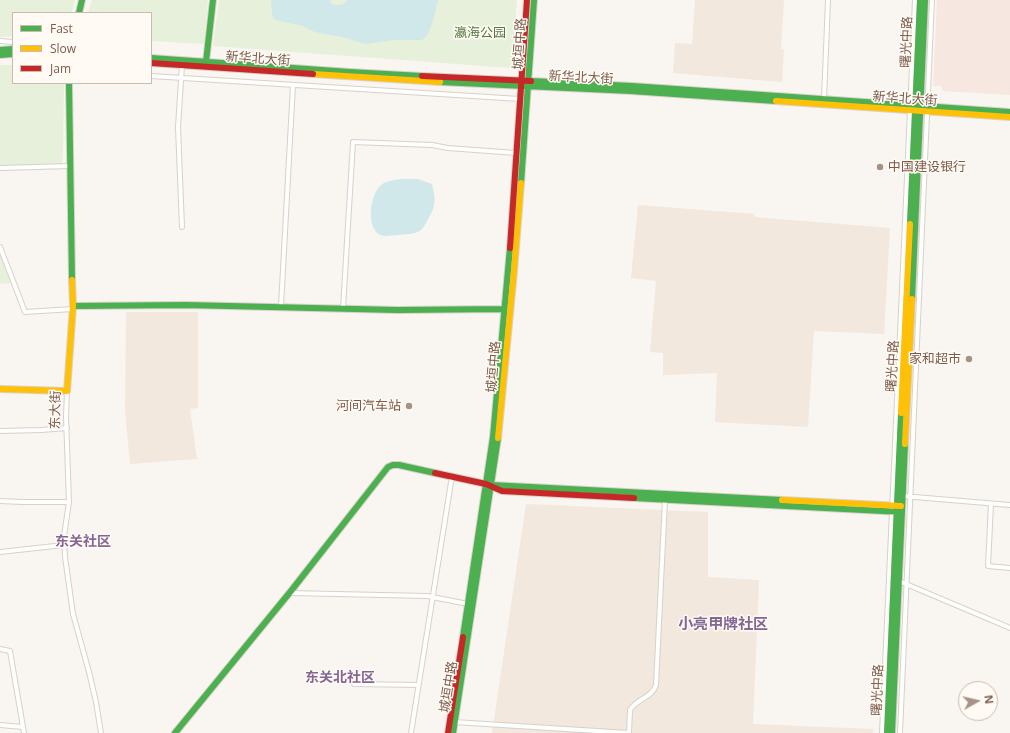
<!DOCTYPE html>
<html>
<head>
<meta charset="utf-8">
<style>
  body { margin:0 }
  #map { position:relative; width:1010px; height:733px; overflow:hidden; background:#f9f5f0; font-family:"Open Sans",sans-serif }
  canvas { display:block }
  .legend { position:absolute; left:12px; top:12px; width:140px; height:72px; box-sizing:border-box; background:#fffaf3; border:1px solid #cabbb1; margin:0; padding:5px 7px; list-style:none; font-size:12px; color:#7a5c4d }
  .legend li { display:flex; align-items:center; gap:8px; height:20px }
  .legend b { width:20px; border:1px solid #cabbb1 }
  .north { position:absolute; left:958px; top:681px; width:40px; height:40px; box-sizing:border-box; background:#fffaf3; border:1px solid #cabbb1; border-radius:50%; rotate:82deg; font-size:11px; font-weight:700; line-height:16px; text-align:center; color:#7a5c4d }
  .north::after { content:''; display:block; margin:auto; width:14px; height:18px; background:#a69286; clip-path:polygon(50% 0,100% 100%,50% 72%,0 100%) }
</style>
</head>
<body>
<div id="map">
<canvas width="1010" height="733"></canvas>
<ul class="legend">
<li><b style="height:5px;background:#4caf50"></b>Fast</li>
<li><b style="height:5px;background:#ffc107"></b>Slow</li>
<li><b style="height:5px;background:#c62828"></b>Jam</li>
</ul>
<div class="north">N</div>
</div>
<script>
const g = document.querySelector('canvas').getContext('2d');
g.lineJoin = 'round';
function fill(path, color) { g.fillStyle = color; g.fill(path, 'evenodd'); }
function trace(path, color, width, dash) { g.strokeStyle = color; g.lineWidth = width; g.lineCap = dash ? 'butt' : 'round'; g.setLineDash(dash || []); g.stroke(path); }
function write(font, color, halo, rows, align = 'center') {
  g.font = font + ' "Open Sans","Noto Sans SC",sans-serif'; g.lineWidth = 3; g.setLineDash([]); g.textBaseline = 'middle'; g.strokeStyle = halo; g.fillStyle = color; for (const [text, x, y, turn = 0] of rows) {
    g.save(); g.translate(x, y); g.rotate((+turn || 0) * Math.PI / 180); g.textAlign = isNaN(turn) ? turn : align; if (halo) g.strokeText(text, 0, 0); g.fillText(text, 0, 0); g.restore();
  }
}
const residential = new Path2D(`
  M695,0H784L781,49L784,50L782,82L673,73L675,43L692,44Z
  M638,205L754,214V217L890,228L884,334L814,331L808,427L715,422L717,373L663,375V353L650,352L656,281L631,278Z
  M126,312H198V408L190,409L197,459L130,464L125,411Z
  M526,504L708,512V577L759,580L753,724L874,729L873,733H492Z`);
const commercial = new Path2D(`
  M937,0H1010V95L943,91L941,86H933Z`);
const green = new Path2D(`
  M0,0H75L72,13H13V36L0,37Z
  M92,0H208L204,44L151,41V13H88Z
  M219,0H517L511,68L213,46Z
  M0,65H13V83H64L63,152L62,163L56,165L0,166Z
  M0,254L11,283L0,284Z`);
const water = new Path2D(`
  M271,0H330L331,4C337,6 344,6 347,0H438C435,11 432,34 422,40H394L365,44L346,38L315,32L303,26L275,20L272,14Z
  M401,179H418L432,184C436,201 436,206 427,221C425,224 424,227 422,229C416,235 406,234 398,235C393,235 386,237 380,235C366,227 370,198 379,187C384,181 394,180 401,179Z`);
const street = new Path2D(`
  M0,41L13,42
  M151,76L520,99
  M824,99L828,0
  M0,168L70,166
  M182,227L178,127L182,65
  M0,247L25,312L73,309
  M281,306L293,85
  M343,308L353,142L432,145L448,148L516,153
  M67,391L66,417L69,502L64,536L65,557L73,614L89,672L96,702L101,733
  M0,431L41,430L67,428
  M903,496L1010,505
  M0,501L22,502H69
  M991,504L988,566L1010,568
  M0,552L64,545
  M899,581L1010,628
  M290,593L427,596L468,604
  M0,649L10,651L23,727
  M354,684L418,685
  M454,722L629,733
  M0,725L23,727L24,733
  M411,733L452,476
  M629,733L630,710C636,699 653,697 656,685L665,500
  M882,733L915,0
  M900,733L932,0`);
const fast = new Path2D(`
  M79,13L82,0
  M0,50L13,49
  M0,55L13,54
  M151,58L350,72L422,76
  M206,62L213,0
  M531,81L632,86L1010,112
  M440,82L631,91L776,101
  M69,83L72,280
  M521,183L534,0
  M910,224L920,0
  M912,299L925,0
  M73,306L186,305L397,310L504,309
  M491,485L782,500
  M634,498L902,512
  M463,637L493,437L510,248
  M175,733L291,591L388,467L393,465H399L435,473
  M453,733L498,438
  M887,733L901,413
  M892,733L905,444`);
const slow = new Path2D(`
  M313,74L440,82
  M776,101L1010,117
  M0,389L67,391L73,306L72,280
  M901,413L910,224
  M498,438L514,271L521,183
  M905,444L912,299
  M782,500L901,506`);
const jam = new Path2D(`
  M151,63L313,74
  M422,76L531,81
  M510,248L527,0
  M435,473L486,484L502,491L634,498
  M448,733L463,637`);
const markers = [
  [880,167,4,"#a69286"],
  [969,359,4,"#a69286"],
  [409,406,4,"#a69286"]
];
const parkNames = [
  ["瀛海公园",480,33]
];
const streetNames = [
  ["曙光中路",907,42,-88],
  ["城垣中路",520,44,-86],
  ["新华北大街",258,59,4],
  ["新华北大街",581,78,3],
  ["新华北大街",905,99,4],
  ["曙光中路",893,366,-87],
  ["城垣中路",494,367,-85],
  ["东大街",56,410,-89],
  ["城垣中路",449,687,-81],
  ["曙光中路",878,690,-88]
];
const poiNames = [
  ["中国建设银行",888,167,"left"],
  ["家和超市",961,359],
  ["河间汽车站",401,406]
];
const neighbourhoodNames = [
  ["东关社区",83,542],
  ["东关北社区",340,678]
];
const quarterNames = [
  ["小亮甲牌社区",723,625]
];
fill(residential, '#f2e8de');
fill(commercial, '#f6e8e1');
fill(green, '#e7f0db');
fill(water, '#d0e8ea');
trace(street, '#d7d1cb', 6);
trace(fast, '#d9d2cb', 8);
trace(slow, '#d9d2cb', 8);
trace(jam, '#d9d2cb', 8);
trace(street, '#fefefd', 4);
trace(fast, '#4caf50', 6);
trace(slow, '#ffc107', 6);
trace(jam, '#c62828', 6);
for (const [x, y, r, color] of markers) { const dot = new Path2D(); dot.arc(x, y, r, 0, 2 * Math.PI); g.fillStyle = color; g.fill(dot); trace(dot, '#fffaf3', 1.5); }
write('13px', '#537a41', '#fffaf3', parkNames);
write('13px', '#7a5c4d', '#fffaf3', streetNames);
write('13px', '#7a5c4d', '#fffaf3', poiNames, 'right');
write('bold 14px', '#846695', '#fffaf3', neighbourhoodNames);
write('bold 15px', '#846695', '#fffaf3', quarterNames);
</script>
</body>
</html>
